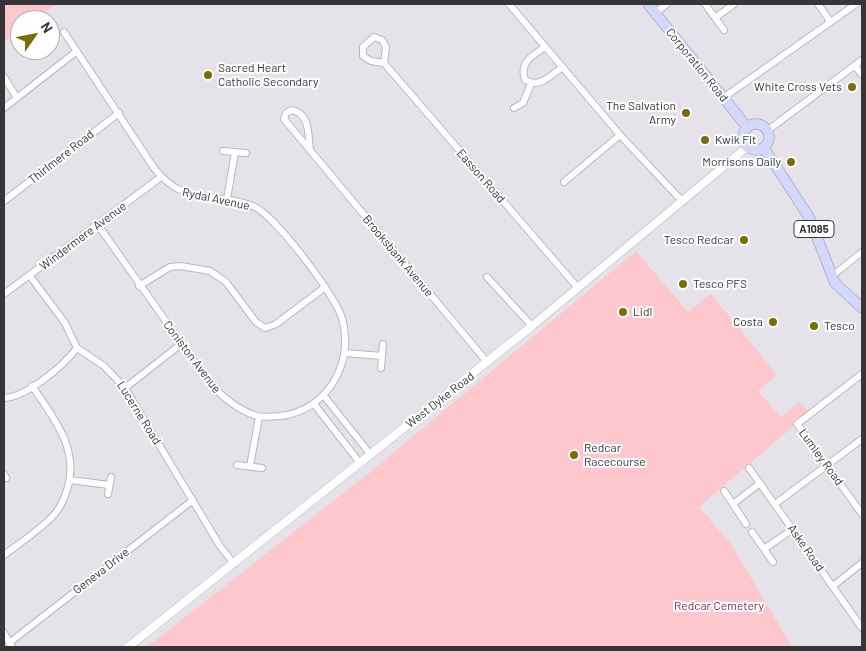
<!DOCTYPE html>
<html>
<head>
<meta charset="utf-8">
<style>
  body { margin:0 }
  #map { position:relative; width:866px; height:651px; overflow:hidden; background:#e6e2ea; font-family:Barlow,sans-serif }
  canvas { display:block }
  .frame { position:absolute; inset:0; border:5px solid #363538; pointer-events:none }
  .north { position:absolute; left:10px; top:10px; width:50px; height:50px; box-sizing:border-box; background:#fff; border:1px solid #afaeaf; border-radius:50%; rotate:57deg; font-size:14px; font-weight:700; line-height:20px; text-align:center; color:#363538 }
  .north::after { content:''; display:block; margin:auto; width:18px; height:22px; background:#796d08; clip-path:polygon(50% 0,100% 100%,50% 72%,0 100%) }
</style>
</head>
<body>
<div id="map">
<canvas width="866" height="651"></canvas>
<div class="frame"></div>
<div class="north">N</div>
</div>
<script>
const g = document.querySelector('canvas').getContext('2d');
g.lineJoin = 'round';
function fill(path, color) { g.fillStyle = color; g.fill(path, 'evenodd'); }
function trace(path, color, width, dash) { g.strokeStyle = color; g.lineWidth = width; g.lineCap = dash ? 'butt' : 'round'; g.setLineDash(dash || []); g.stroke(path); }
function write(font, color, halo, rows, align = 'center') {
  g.font = font + ' Barlow,sans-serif'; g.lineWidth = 4; g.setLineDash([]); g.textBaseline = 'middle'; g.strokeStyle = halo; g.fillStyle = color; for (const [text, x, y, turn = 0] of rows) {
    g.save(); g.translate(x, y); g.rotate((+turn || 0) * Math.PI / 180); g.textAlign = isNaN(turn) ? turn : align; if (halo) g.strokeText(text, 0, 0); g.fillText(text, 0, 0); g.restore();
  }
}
const green = new Path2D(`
  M4,4H58L35,20H20V31L4,42Z
  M636,251L688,312L711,294L777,375L758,391L781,417L799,402L810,412L794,420L796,424L699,507L731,544L792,647H147L369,473Z`);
const minor = new Path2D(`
  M509,4L620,135L683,202
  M705,4L724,30
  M818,4L830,21
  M655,13L667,4
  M715,18L734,4
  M64,32L154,168C184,207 213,190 253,206C275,215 335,295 342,318C355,363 327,411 280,416C273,416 264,418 257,416C237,410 222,397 208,381L98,225
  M545,47C532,56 519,62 525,80C539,89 551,75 563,67
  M384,63L386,47L382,40L374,37L363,47V56L371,61L384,63L578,288
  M855,66L862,75
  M4,77L17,98
  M723,98L856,4
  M4,108L77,51
  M514,108L523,103L531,84
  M768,130L862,60
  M310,150C308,134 310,114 292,110L286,113L284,119L487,362
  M223,151L246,153
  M564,182L620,135
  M227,199L235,152
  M4,201L119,113
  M30,276L65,323L77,348L104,366L125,388L220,546L234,564
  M832,276L862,252
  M487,277L532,326
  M139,286L170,267L181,266L210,271L226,282L256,322L265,328L276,324L324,288
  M4,294L161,177
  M345,353L382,356
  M381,368L383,344
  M862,374L797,424L862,514
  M125,388L181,344
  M324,396L371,455
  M4,398C27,397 63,366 77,348
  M314,404L360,463
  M237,465L262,468
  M250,466L259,417
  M749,468L862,628
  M4,474L6,478
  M70,480L109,485
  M724,491L733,504L760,483
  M108,494L111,477
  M733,504L746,524
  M775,504L862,439
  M752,532L773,562
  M764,549L793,529
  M4,555C20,543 38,531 52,517C59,510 64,500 67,490C80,450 54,418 32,386
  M833,586L862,563
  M4,633L12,647
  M9,643L193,500`);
const tertiary = new Path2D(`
  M128,647L532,326L747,147`);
const primary = new Path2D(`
  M648,4L747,127
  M743 137a13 13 0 1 1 26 0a13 13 0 1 1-26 0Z
  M764,148L809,217L835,283L862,308`);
const markers = [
  [208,75,5,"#796d08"],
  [852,87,5,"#796d08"],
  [686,113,5,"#796d08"],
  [705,140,5,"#796d08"],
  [791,162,5,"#796d08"],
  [744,240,5,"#796d08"],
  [683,284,5,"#796d08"],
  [623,312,5,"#796d08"],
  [773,322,5,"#796d08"],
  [814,326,5,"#796d08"],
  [574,455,5,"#796d08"]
];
const shields = [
  [814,229,40]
];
const shieldNames = [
  ["A1085",814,229]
];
const streetNames = [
  ["Corporation Road",697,65,51],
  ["Thirlmere Road",61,157,-38],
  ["Easson Road",481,176,49],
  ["Rydal Avenue",216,199,12],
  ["Windermere Avenue",83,236,-37],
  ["Brooksbank Avenue",398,256,50],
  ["Coniston Avenue",192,357,53],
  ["West Dyke Road",440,400,-38],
  ["Lucerne Road",139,413,58],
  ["Lumley Road",821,457,54],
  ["Aske Road",806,548,55],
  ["Geneva Drive",101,571,-38]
];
const poiNames = [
  ["Sacred Heart",218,68],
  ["Catholic Secondary",218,82],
  ["White Cross Vets",842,87,"right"],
  ["The Salvation",676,106,"right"],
  ["Army",676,120,"right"],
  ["Kwik Fit",715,140],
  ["Morrisons Daily",781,162,"right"],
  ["Tesco Redcar",734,240,"right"],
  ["Tesco PFS",693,284],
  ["Lidl",633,312],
  ["Costa",763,322,"right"],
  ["Tesco",824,326],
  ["Redcar",584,448],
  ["Racecourse",584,462]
];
const parkNames = [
  ["Redcar Cemetery",719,606]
];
fill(green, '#fec6cd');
trace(minor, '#bbb7be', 8);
trace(tertiary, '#bbb7be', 9);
trace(primary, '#898db4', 11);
trace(minor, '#fff', 6);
trace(tertiary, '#fff', 8);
trace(primary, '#d3d7fa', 10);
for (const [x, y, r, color] of markers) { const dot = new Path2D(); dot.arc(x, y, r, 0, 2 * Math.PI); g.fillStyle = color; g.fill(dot); trace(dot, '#fff', 2); }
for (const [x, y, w] of shields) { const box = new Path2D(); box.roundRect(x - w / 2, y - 8.5, w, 17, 4); g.fillStyle = '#fff'; g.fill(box); trace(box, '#363538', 1); }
write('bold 11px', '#363538', null, shieldNames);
write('12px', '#363538', '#fff', streetNames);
write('12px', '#363538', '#fff', poiNames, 'left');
write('12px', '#882c41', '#fff', parkNames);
</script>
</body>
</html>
